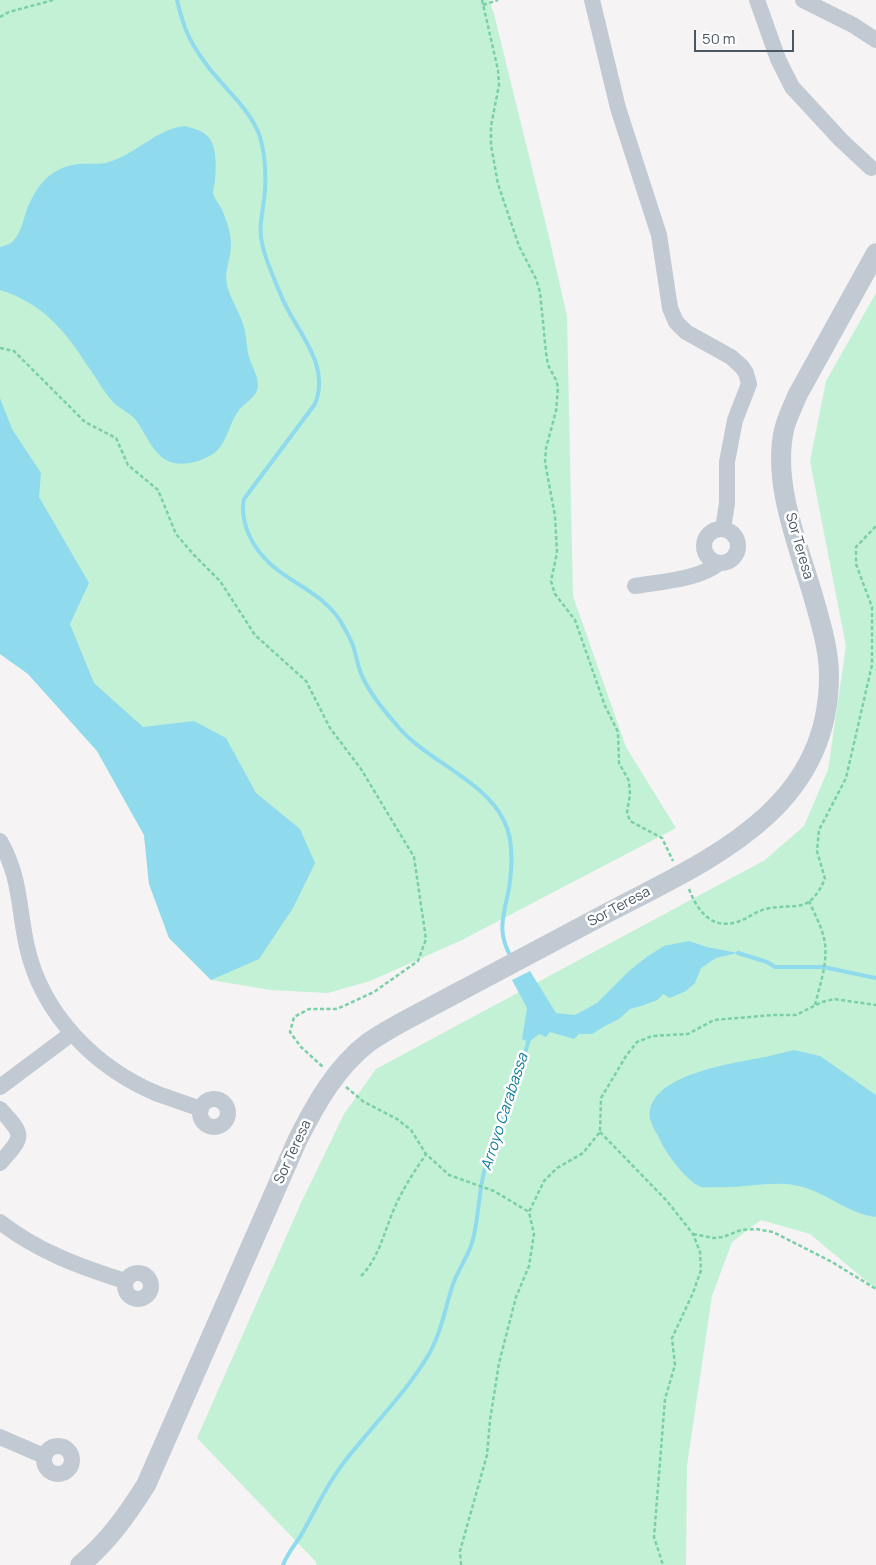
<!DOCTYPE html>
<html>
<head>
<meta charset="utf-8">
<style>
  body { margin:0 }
  #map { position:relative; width:876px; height:1565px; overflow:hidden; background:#f5f3f3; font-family:Manrope,sans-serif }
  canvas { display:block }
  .scale { position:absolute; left:694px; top:30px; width:100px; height:22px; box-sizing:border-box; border:2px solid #4a5661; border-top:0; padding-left:6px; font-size:15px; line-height:18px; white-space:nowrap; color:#4a5661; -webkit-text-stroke:4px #fff; paint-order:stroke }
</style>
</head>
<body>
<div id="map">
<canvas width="876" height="1565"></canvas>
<div class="scale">50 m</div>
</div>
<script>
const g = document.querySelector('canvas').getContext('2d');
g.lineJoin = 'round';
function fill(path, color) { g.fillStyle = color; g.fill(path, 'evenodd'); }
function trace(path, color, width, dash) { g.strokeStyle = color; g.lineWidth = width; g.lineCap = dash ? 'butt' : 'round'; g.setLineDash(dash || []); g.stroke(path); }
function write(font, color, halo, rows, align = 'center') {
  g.font = font + ' Manrope,sans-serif'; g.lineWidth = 5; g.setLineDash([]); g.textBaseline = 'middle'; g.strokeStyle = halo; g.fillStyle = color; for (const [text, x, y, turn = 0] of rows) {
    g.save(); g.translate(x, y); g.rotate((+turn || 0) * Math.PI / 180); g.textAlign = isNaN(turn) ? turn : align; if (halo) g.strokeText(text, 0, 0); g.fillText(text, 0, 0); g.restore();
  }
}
const green = new Path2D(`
  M0,0H489L494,14L549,237L567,316L573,596L626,747L676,828L462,940L370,981L328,993L270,990L211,980L169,938L149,884L144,835L97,751L28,674L0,654Z
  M876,293V1289L810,1234L761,1220L732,1242L712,1296L687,1465L686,1565H316V1562L197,1438L301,1203L344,1114L376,1069L765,860L804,826L828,770L846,646L810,461L826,381Z`);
const water = new Path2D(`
  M184,126C193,128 205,131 210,139C217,149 216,169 215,180C215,184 213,188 213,192C214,200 220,204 223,212C227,222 231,233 231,244C231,259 224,271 227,285C230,298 239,311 243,324C247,335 246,346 249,357C252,367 258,375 258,386C257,397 246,402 240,409C228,423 229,442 213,454C200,462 180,468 166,460C151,451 145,431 134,418C128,412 119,408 113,402C104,392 97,379 89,368C65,331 44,304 0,290V247C3,246 8,245 11,243C23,233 23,216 30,202C33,196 37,188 42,183C51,172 65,165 79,164C89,163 99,165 109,162C136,154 155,130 184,126Z
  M0,398L12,429L41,473L39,497L89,583L70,624L94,683L143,727L194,721L226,738L256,793L300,829L315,863L293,908L259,959L211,980L169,938L149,884L144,835L97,751L28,674L0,654Z
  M689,941L707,947L738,953L716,958L701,968L695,983L686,991L670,998L663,994C661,996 660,998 657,1000C656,1001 632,1009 630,1009L619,1019L605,1026L592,1034H579L574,1039L550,1032L546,1037L539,1034L529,1042L522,1039L527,1008L512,980L530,971L556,1013L575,1015L597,1003L629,971L648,956L664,946Z
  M794,1050L820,1056L876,1095V1217C849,1214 828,1194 803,1187C777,1179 743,1189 716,1187C711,1187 705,1188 701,1187C687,1182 667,1154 661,1142C657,1132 647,1121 650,1110C657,1073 735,1063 765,1057C775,1055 784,1052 794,1050Z`);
const stream = new Path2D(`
  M177,0C184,30 190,43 209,68C226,90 251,110 260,137C265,154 266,173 265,190C264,207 258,226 262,243C265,259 274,278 280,293C293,329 332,362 315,404L244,499C241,512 244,523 249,535C270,581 318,584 341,622C345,630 352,640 354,649C357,659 358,668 363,678C372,697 387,714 401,730C430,762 486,782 504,821C514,840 512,868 509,888C504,915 496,931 511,957
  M738,953L767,962L775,967H823L876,978
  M283,1565C288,1551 298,1542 304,1530C317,1507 328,1482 345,1461C372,1426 406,1393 429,1354C441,1333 445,1309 452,1287C458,1268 471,1254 474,1235C479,1212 479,1190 485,1168C490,1147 500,1128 508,1108C516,1085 523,1062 529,1039`);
const path = new Path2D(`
  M482,0L498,70L499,85L491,126V145L498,184L519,246L536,279L540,292L546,353L548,365L556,380L558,387L556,411L546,448L545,462L555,516L557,553L551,581L555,594L575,620L605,706L618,732L619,763L629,781L630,795L627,812L630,821L662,838L673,861
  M483,5L498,0
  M0,17L9,12L53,0
  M0,348L14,351L85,422L116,438L128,465L158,490L176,534L194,555L220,581L255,635L306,681L330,728L361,769L414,857L426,939L418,961L374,992L337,1009H309L294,1017L290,1032L301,1047L323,1067
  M689,889C697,910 711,930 737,922C747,919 755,912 765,909C797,902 808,916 825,879L817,851L819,830L846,778L872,665V607L856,564V547L876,526
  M809,901C814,913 821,925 824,938C829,960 820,984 815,1005
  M346,1087L364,1102L397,1119L411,1130L426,1154L449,1175L494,1191L529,1212
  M600,1132L667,1201L693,1234L700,1252L701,1270L693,1293L672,1338L675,1365L665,1399L654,1537L663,1565
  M693,1234L714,1238L723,1237L741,1230L756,1229L773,1232L832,1262L876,1289
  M361,1276C379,1258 384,1232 394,1209C402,1190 414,1172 426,1154
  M461,1565L460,1551L487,1455L490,1420L499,1363L516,1297L529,1266L534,1234L529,1212L544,1181L557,1168L583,1153L600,1132L601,1098L626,1056L637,1042L652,1036L688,1034L714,1020L773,1015H796L822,1002L834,999L876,1005`);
const minor = new Path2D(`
  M592,0L618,108L659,235L670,308L676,322L686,332L731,357L742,367L746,373L749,384L735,420L727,462V503L723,529
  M757,0L778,59L792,87L841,140L871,168
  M803,0L853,25L876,40
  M704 546a17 17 0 1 1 34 0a17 17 0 1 1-34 0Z
  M635,586C660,582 701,579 719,563
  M0,841C21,878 18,907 27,947C42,1014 95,1068 158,1094C172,1099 187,1104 201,1109
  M0,1087L71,1034
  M200 1113a14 14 0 1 1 28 0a14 14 0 1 1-28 0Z
  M0,1109C25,1136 24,1136 0,1163
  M0,1222C37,1251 80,1267 125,1281
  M125 1286a13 13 0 1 1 26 0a13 13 0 1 1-26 0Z
  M0,1437L44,1456
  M44 1460a14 14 0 1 1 28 0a14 14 0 1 1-28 0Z`);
const tertiary = new Path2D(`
  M80,1565C108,1542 127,1515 146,1485L297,1141C315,1105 336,1067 369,1042C381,1034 393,1027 406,1020C473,984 541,948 609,912C710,859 829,810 829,676C829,650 821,624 814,599C799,547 772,484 784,430C787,417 793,406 798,394L876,253`);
const streetNames = [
  ["Sor Teresa",799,546,74],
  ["Sor Teresa",619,907,-28],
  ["Sor Teresa",293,1152,-65]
];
const waterNames = [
  ["Arroyo Carabassa",505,1112,-72]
];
fill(green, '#c3f1d5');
fill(water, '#90daee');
trace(stream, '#90daee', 4);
trace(path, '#7ad0a6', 2.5, [4, 2.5]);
trace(minor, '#c1cad2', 16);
trace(tertiary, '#c1cad2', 20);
write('14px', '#4a5661', '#fff', streetNames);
write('italic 15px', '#0c7c9b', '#fff', waterNames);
</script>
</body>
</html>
